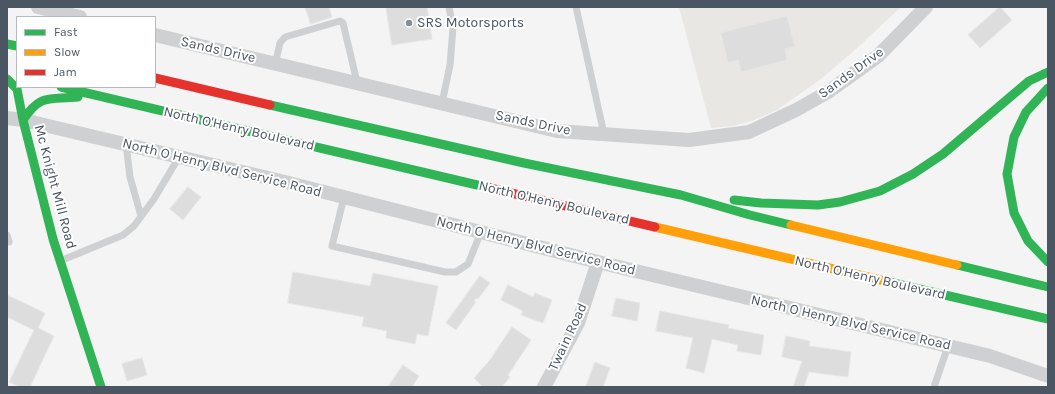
<!DOCTYPE html>
<html>
<head>
<meta charset="utf-8">
<style>
  body { margin:0 }
  #map { position:relative; width:1055px; height:394px; overflow:hidden; background:#f4f4f4; font-family:Karla,sans-serif }
  canvas { display:block }
  .frame { position:absolute; inset:0; border:8px solid #4a5661; pointer-events:none }
  .legend { position:absolute; left:16px; top:16px; width:140px; height:72px; box-sizing:border-box; background:#fff; border:1px solid #b7bbc0; margin:0; padding:5px 7px; list-style:none; font-size:12px; color:#4a5661 }
  .legend li { display:flex; align-items:center; gap:8px; height:20px }
  .legend b { width:20px; border:1px solid #b7bbc0 }
</style>
</head>
<body>
<div id="map">
<canvas width="1055" height="394"></canvas>
<div class="frame"></div>
<ul class="legend">
<li><b style="height:5px;background:#30b455"></b>Fast</li>
<li><b style="height:5px;background:#ff9f0a"></b>Slow</li>
<li><b style="height:5px;background:#e5322d"></b>Jam</li>
</ul>
</div>
<script>
const g = document.querySelector('canvas').getContext('2d');
g.lineJoin = 'round';
function fill(path, color) { g.fillStyle = color; g.fill(path, 'evenodd'); }
function trace(path, color, width, dash) { g.strokeStyle = color; g.lineWidth = width; g.lineCap = dash ? 'butt' : 'round'; g.setLineDash(dash || []); g.stroke(path); }
function write(font, color, halo, rows, align = 'center') {
  g.font = font + ' Karla,sans-serif'; g.lineWidth = 4; g.setLineDash([]); g.textBaseline = 'middle'; g.strokeStyle = halo; g.fillStyle = color; for (const [text, x, y, turn = 0] of rows) {
    g.save(); g.translate(x, y); g.rotate((+turn || 0) * Math.PI / 180); g.textAlign = isNaN(turn) ? turn : align; if (halo) g.strokeText(text, 0, 0); g.fillText(text, 0, 0); g.restore();
  }
}
const commercial = new Path2D(`
  M679,7H901L856,49L821,79L777,110L752,121L732,126L711,128Z`);
const building = new Path2D(`
  M305,7H329L332,17L311,24Z
  M386,7H427L432,39L392,45Z
  M1000,7L1012,20L980,48L968,35Z
  M787,16L795,47L785,49L787,60L741,72L738,60L728,63L721,33Z
  M188,187L201,197L183,220L170,209Z
  M293,272L370,286L373,273L438,286L428,336L417,334L415,344L386,338L387,331L362,326L364,317L288,303Z
  M480,276L490,283L478,299L476,298L474,301L476,302L456,330L446,323Z
  M508,285L533,297L535,293L552,300L543,323L521,315L523,311L501,300Z
  M7,295L45,313L38,328L54,336L30,387H20L9,382L34,330L7,317Z
  M616,298L640,303L637,321L612,316Z
  M660,311L729,325L728,328L764,335L761,355L737,351L738,345L712,339L704,373L686,368L693,338L656,331Z
  M512,327L531,340L508,375L510,377L502,387H483L474,378L490,360Z
  M786,336L810,341L809,346L851,352L848,377L809,372L804,387H793L802,361L782,357Z
  M142,358L147,375L127,381L122,364Z
  M595,362L610,368L603,387H586Z
  M403,365L419,376L412,387H388Z`);
const lane = new Path2D(`
  M576,7L604,134
  M275,64L280,43L285,37L340,21L343,23L357,82
  M442,103L450,65L453,28L449,7
  M126,144L130,177L141,216
  M344,197L332,246L445,272H456L468,264L481,232
  M7,235L9,242
  M60,261L123,235L134,226L154,199L179,157
  M934,387L948,346`);
const street = new Path2D(`
  M38,7L80,17
  M155,35L557,131L689,140L749,132L796,110L828,92L878,56L926,7
  M7,118L23,120L285,182L598,262L990,356L1048,376
  M544,387L578,323L598,262`);
const fast = new Path2D(`
  M7,44L17,46
  M7,79L17,89L23,120
  M61,87L490,188
  M1048,88L1026,112L1014,137L1007,174L1014,213L1028,241L1048,262
  M270,105L524,163L681,195L750,215L791,225
  M23,120L53,239L101,387
  M23,120C41,93 49,100 78,97
  M734,200L761,203L818,205L840,202L880,191L913,174L943,154L1029,81L1048,72
  M957,265L1048,287
  M889,282L1048,319`);
const slow = new Path2D(`
  M791,225L957,265
  M655,227L889,282`);
const jam = new Path2D(`
  M155,78L270,105
  M490,188L655,227`);
const markers = [
  [409,23,4,"#868d94"]
];
const poiNames = [
  ["SRS Motorsports",417,23]
];
const streetNames = [
  ["Sands Drive",218,50,13],
  ["Sands Drive",851,73,-36],
  ["Sands Drive",533,123,12],
  ["North O'Henry Boulevard",239,129,13],
  ["North O Henry Blvd Service Road",222,168,14],
  ["Mc Knight Mill Road",55,187,75],
  ["North O'Henry Boulevard",554,203,13],
  ["North O Henry Blvd Service Road",536,246,14],
  ["North O'Henry Boulevard",870,278,13],
  ["North O Henry Blvd Service Road",851,323,13],
  ["Twain Road",568,337,-65]
];
fill(commercial, '#e8e7e3');
fill(building, '#ddddde');
trace(building, '#e5e6e7', 1);
trace(lane, '#ced0d2', 7);
trace(street, '#ced0d2', 14);
trace(fast, '#30b455', 9);
trace(slow, '#ff9f0a', 9);
trace(jam, '#e5322d', 9);
for (const [x, y, r, color] of markers) { const dot = new Path2D(); dot.arc(x, y, r, 0, 2 * Math.PI); g.fillStyle = color; g.fill(dot); trace(dot, '#fff', 1.5); }
write('14px', '#4a5661', '#fff', poiNames, 'left');
write('14px', '#4a5661', '#fff', streetNames);
</script>
</body>
</html>
